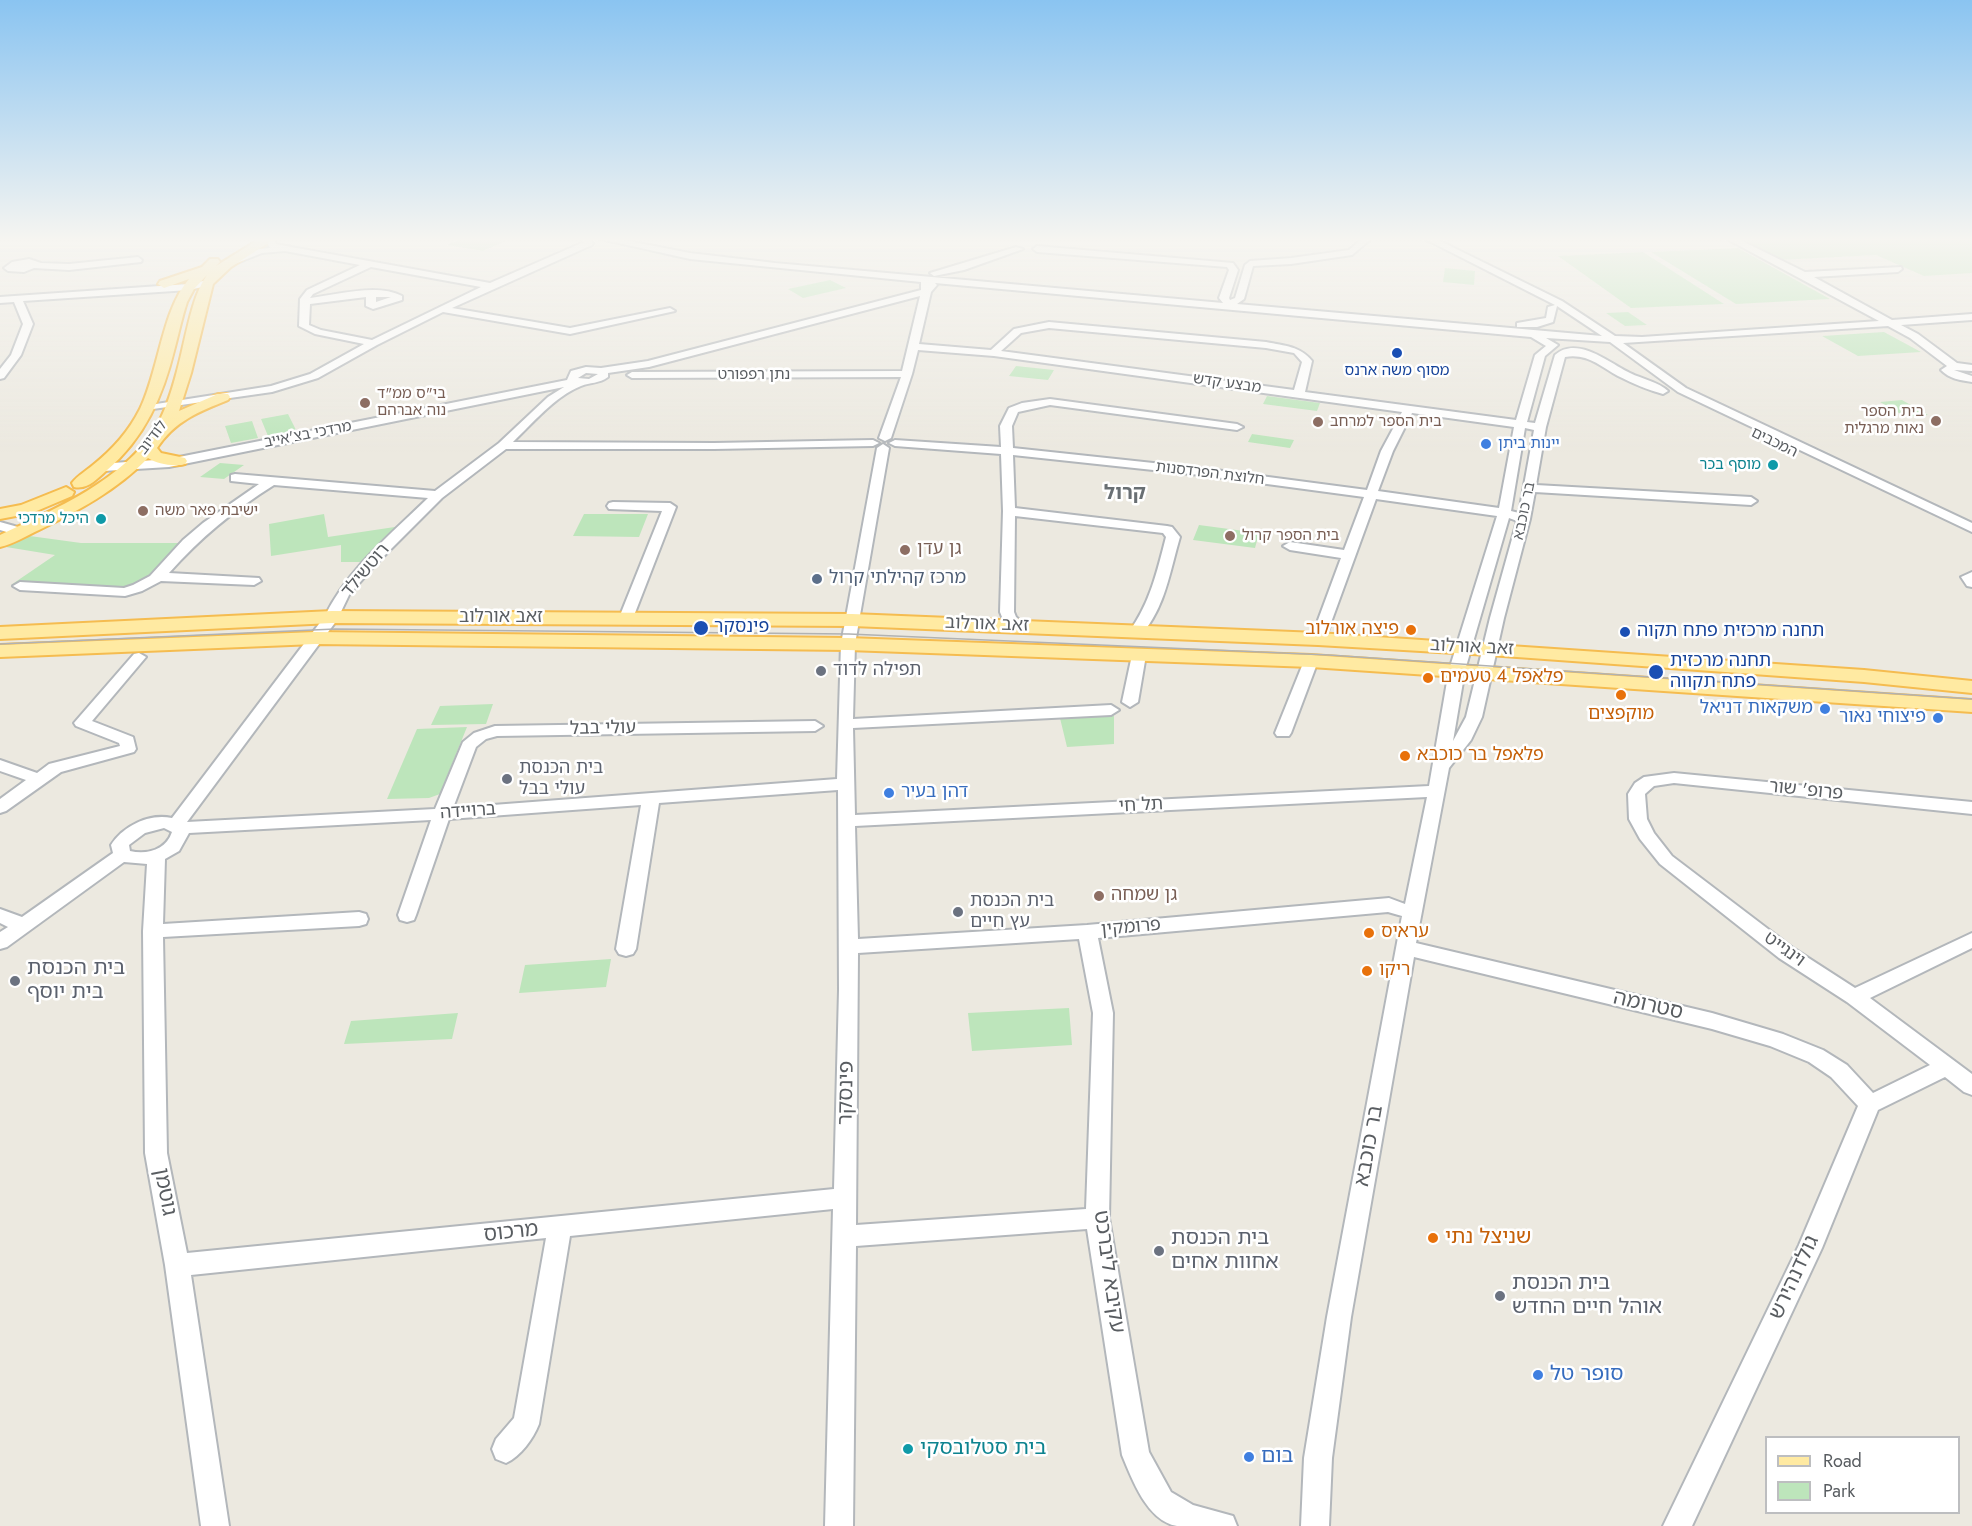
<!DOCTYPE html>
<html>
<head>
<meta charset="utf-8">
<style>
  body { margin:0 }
  #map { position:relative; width:1972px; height:1526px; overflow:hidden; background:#ece9e0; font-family:Jost,sans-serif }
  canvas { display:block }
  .legend { position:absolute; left:1765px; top:1436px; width:195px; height:78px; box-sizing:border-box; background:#fff; border:2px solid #bdbec0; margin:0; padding:8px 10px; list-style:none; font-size:18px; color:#595d61 }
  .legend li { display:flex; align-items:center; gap:12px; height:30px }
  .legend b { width:30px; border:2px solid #bdbec0 }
</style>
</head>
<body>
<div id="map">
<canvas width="1972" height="1526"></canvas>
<ul class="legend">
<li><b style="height:8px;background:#ffeaa2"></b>Road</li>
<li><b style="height:16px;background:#bde5bb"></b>Park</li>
</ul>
</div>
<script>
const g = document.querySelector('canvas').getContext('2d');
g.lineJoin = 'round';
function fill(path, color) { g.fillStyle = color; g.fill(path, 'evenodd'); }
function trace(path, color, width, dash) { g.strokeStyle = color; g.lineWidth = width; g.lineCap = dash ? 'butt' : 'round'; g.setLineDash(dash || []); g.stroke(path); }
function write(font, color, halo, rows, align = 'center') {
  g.font = font + ' Jost,"Noto Sans Hebrew",sans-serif'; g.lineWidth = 5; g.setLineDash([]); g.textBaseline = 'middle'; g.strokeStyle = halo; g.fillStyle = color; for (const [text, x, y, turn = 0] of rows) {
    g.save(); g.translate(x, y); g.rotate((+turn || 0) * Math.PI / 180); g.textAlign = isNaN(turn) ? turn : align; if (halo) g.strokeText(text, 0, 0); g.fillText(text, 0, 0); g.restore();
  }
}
const green = new Path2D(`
  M463,238H512L483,251L447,245Z
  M1735,238H1972V273L1924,276L1876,255L1779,260Z
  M1738,248L1830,299L1736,304L1651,252Z
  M1643,252L1724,304L1631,308L1558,256Z
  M1445,268L1475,271L1474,285L1443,282Z
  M830,280L846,288L803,298L788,289Z
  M1628,312L1647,325L1625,326L1606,313Z
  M1884,332L1921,352L1858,356L1822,336Z
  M1016,366L1054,370L1048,380L1009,376Z
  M1267,396L1320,403L1317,411L1263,404Z
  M1902,400L1928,415L1906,417L1880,402Z
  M288,414L296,430L268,436L261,419Z
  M252,421L258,438L231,443L225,426Z
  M1252,434L1294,440L1290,448L1248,442Z
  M220,463L244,465L224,479L200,477Z
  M324,514L328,537L408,525L370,562H341V545L271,556L269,524Z
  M584,514H648L639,537L573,536Z
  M1199,525L1259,533L1255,548L1193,540Z
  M15,534L81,543H188L139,589L20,586L11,585L55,555L0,546Z
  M493,704L486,724L431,725L440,706Z
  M1105,711L1114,716V744L1067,747L1059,714Z
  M467,727L440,794L429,798L387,799L417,729Z
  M611,959L606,987L519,993L525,965Z
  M1069,1008L1072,1045L972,1051L968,1013Z
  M458,1013L452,1039L344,1044L351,1021Z`);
const minor = new Path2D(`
  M273,238L276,244L286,246L490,283L584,242L581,238H589L593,243L592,245L452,308L570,328L670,308L675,311L570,334L443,312L377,345L318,378L272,392L146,410L144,408L150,405L271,386L310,374L364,344L315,334L299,326L300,299L307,290L360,265L285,251L262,253L232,265L228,262L258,249L270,248L265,239ZM371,267L481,287L372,340L321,330L309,325L310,304L366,297V306L373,309L402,300V296C377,283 337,295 310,298L313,294ZM376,297H391L376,302Z
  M596,238H613L690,253L775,263L1223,303L1219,298L1229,270L1227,267L1037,252L1033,249L1037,246L1233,263L1238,270L1229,298L1230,300L1235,298L1245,265L1250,261L1291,258L1349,250L1363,238H1372L1352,255L1291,264L1253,266L1244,299L1237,304L1602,336L1557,306L1553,322L1537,327H1517V323L1546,318L1548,307L1555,305L1423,238H1434L1562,301L1615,336L1642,337L1879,321L1725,238H1736L1805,272L1901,267L1902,269L1898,272L1814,277L1892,320L1972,314V320L1901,325L1918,334L1957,363L1972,365V371L1954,370L1972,376V382C1960,380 1950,379 1941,370L1947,366L1910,338L1888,326L1623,343L1686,388L1972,523V532L1678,392L1610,342L1546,338L1558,345L1545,356L1527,422L1535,423L1555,355C1578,335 1610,364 1630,373C1642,379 1659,382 1668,391L1663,394C1648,390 1632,383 1618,376C1600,366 1587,353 1565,357L1546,427L1536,485L1751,497L1757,501L1751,505L1535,492L1530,519L1504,618L1482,717L1471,740L1449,768L1416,943L1712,1013L1783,1034L1823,1050L1847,1065L1873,1093L1930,1065L1847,1002L1779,958L1660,864L1640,839L1629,819L1628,794L1635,783L1644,777L1674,773L1972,802V814L1674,783L1654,786L1645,794L1647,819L1654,833L1672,856L1793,948L1855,988L1972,933V948L1870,998L1972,1074V1095L1964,1092L1945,1077L1878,1110L1822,1248L1692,1526H1663L1799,1245L1858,1106L1831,1077L1809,1062L1770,1046L1712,1029L1414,957L1351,1317L1332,1458L1329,1526H1301L1304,1458L1327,1317L1402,916L1388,912L1098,938L1113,1013L1109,1218L1149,1452L1171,1492L1193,1505L1233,1516L1237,1526C1218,1526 1196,1526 1177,1526C1147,1521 1132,1479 1122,1455L1087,1229L856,1246L853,1526H825L833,1209L570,1236L539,1424C533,1439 521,1456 506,1463L496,1459L492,1449L496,1439L514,1418L546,1238L191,1275L229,1526H201L165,1265L145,1153L143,931L147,864L124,862L7,947L0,949V932L8,927L0,923V909L22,917L113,853L111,845C123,826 149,813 172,818L325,616C348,569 391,534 428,498L274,485C234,510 200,538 169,573L259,578L261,581L254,585L161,581L142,591L125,596L20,590L13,586L20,582L124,588L133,585L150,576L183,540L203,523L259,484L231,481V475L235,474L435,491L499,443L548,397L564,387L169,467L103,471L97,467L99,464L169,459L567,380L571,371L586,367L601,368L648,361L921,290V282L690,259ZM935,283L1531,337L1546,346L1535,355L1516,420L1305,392L1312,361C1300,346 1285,346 1266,342L1049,322L1014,329L991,350L919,344L931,292L937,285ZM920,296L902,371L632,372L627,375L632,378L901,377L879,438L885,441L891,438L912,374L918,350L994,356L1402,412L1381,451L1367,490L1200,468L1013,448L1012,426L1018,412L1050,405L1237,430L1243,427L1237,424L1050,399L1022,403L1009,408L1000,426L1001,447L895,440L889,443L895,446L1001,454L1003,511L1000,612L1004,622L1020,631L1027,627L1016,617L1014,612L1015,516L1163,533L1166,537C1157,572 1150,603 1129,632L1136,636L1141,635C1165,608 1170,571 1180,537L1172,527L1167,526L1015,508L1013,455L1200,475L1364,497L1344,550L1290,542L1283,546L1290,550L1341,558L1311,639L1318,643L1325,639L1376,499L1497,516L1449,670L1429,786L855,815L853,728L1111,715L1119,710L1111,705L853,719L855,644L889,448L883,444L877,448L841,644L837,779L453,808L476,747L486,739L497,736L815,731L823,726L815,721L495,726L474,733L463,742L435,809L187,822L337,620L349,595L375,565L442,498L506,449H714L873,446L879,443L873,440L714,443L513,442C533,423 554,397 581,386C590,382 599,384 608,377V373L649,367ZM1049,328L1266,348L1294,353L1302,362L1294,390L1001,351L1021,333ZM586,373L598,374L589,379L578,378ZM1412,413L1514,427L1499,508L1378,491L1393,451ZM1525,428L1534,430L1519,513L1511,511ZM1509,518L1517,521L1490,618L1466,717L1453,741L1465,670ZM838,790L839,990L834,1189L187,1253L167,1153L163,937L359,926L366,924L368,919L366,914L359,912L163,924L165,859L179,851L189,833L431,820L398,915L400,920L407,922L414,920L416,915L449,819L641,805L616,949L619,954L626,956L633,954L636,949L659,803ZM1427,797L1405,904L1389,898L1087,925L858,939L855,826ZM164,828L172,832C166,850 147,855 130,851L129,845L145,833ZM1079,939L1093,1013L1086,1209L856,1225L858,953Z
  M1016,247L1023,249L964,270L934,276L930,273Z
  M138,257L142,260L141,262L69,270L34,268L24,272L8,271L4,268L12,262L29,259L41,263L69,264Z
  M208,280L211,281V285L189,290L23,301L33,324L21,355L4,378L0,379V369L11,355L23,324L14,302L0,303V297L189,284Z
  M613,502L670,503L676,507L633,618L626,622L619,618L662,511L609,509L607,506L609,503Z
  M0,522L25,529L26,532L20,536L0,530Z
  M1972,572V587L1967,586L1961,577Z
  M1139,651L1146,655L1138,702L1130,707L1122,702L1132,655Z
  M139,653L146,657L92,721L133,737L136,749L134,752L61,772L6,811L0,813V799L26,780L0,771V760L37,773L49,764L120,746L119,743L76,726L74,723L134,654Z
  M1311,657L1318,661L1291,733L1289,736H1277L1275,733L1304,661Z`);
const major = new Path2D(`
  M261,238H276L231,267L213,284L191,373L179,411L218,394H228L230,397L228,400C198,412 175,421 157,448L161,453L185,458L187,461L185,464C174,467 157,464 148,458C117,490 78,511 39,530C26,536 13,544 0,547V535C55,509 124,480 156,427C166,410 172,390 177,371C185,343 191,297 207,275L194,289L187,302C182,317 179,332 175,347C163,396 145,438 106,471C97,479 87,490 74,487L72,483C77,476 86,471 93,465C112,450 129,431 140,409C159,370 162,310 189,279L164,288L158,284L160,281L202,267L210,259H218L220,262L216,266Z
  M66,487L74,492L72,496L32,513L0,519V509L21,505Z
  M332,611L852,614L1318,633L1864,670L1972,681V693L1864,682L1489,655L1318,645L852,626L332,623L0,639V627Z
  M315,632L848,638L1311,655L1972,700V712L1311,667L848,650L315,644L0,657V645Z`);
const tram = new Path2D(`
  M0,644L335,629L849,634L1329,655L1972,699`);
const markers = [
  [1397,353,6,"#1a4fb4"],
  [365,403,6,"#8d6e63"],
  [1936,421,6,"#8d6e63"],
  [1318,422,6,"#8d6e63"],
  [1486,444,6,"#3f7fe0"],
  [1773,465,6,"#0f9aa8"],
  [143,511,6,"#8d6e63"],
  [101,519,6,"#0f9aa8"],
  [1230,536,6,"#8d6e63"],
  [905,550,6,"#8d6e63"],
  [817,579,6,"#5c6f8a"],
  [701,628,8,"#1a4fb4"],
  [1411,630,6,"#e8710a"],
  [1625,632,6,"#1a4fb4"],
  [821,671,6,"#6b7280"],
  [1656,672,8,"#1a4fb4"],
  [1428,678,6,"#e8710a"],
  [1621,695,6,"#e8710a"],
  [1825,709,6,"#3f7fe0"],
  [1938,718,6,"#3f7fe0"],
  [1405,756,6,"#e8710a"],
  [507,779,6,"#6b7280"],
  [889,793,6,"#3f7fe0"],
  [1099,896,6,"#8d6e63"],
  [958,912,6,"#6b7280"],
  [1369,933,6,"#e8710a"],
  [1367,971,6,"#e8710a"],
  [15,981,6,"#6b7280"],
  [1433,1238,6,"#e8710a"],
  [1159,1251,6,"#6b7280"],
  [1500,1296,6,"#6b7280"],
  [1538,1375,6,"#3f7fe0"],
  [908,1449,6,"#0f9aa8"],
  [1249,1457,6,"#3f7fe0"]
];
const farTransitnames = [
  ["מסוף משה ארנס",1397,371]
];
const farStreetnames = [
  ["נתן רפפורט",754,375],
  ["מבצע קדש",1227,384,8],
  ["מרדכי בצ'אייב",308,435,-11],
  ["לודיוב",153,438,-53],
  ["המכבים",1774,443,26],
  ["חלוצת הפרדסנות",1210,474,7],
  ["בר כוכבא",1525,511,-78]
];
const farEducationnames = [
  ["בי\"ס ממ\"ד",377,394],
  ["נוה אברהם",377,411],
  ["בית הספר",1924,412,"right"],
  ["נאות מרגלית",1924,429,"right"],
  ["בית הספר למרחב",1330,422],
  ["ישיבת פאר משה",155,511],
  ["בית הספר קרול",1242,536]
];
const farShopnames = [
  ["יינות ביתן",1498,444]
];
const farCulturenames = [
  ["מוסף בכר",1761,465],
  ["היכל מרדכי",89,519]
];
const educationNames = [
  ["גן עדן",917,550],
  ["גן שמחה",1111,896]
];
const streetNames = [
  ["רוטשילד",366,571,-50],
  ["זאב אורלוב",501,618],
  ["זאב אורלוב",987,625,2],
  ["זאב אורלוב",1472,648,3],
  ["עולי בבל",603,729,-1],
  ["פרופ' שור",1806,791,6],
  ["תל חי",1141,806,-3],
  ["ברויידה",468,812,-4],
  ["פרומקין",1131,928,-5],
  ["וינגייט",1784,950,36]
];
const serviceNames = [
  ["מרכז קהילתי קרול",829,579]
];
const transitNames = [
  ["פינסקר",714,628],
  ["תחנה מרכזית פתח תקוה",1637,632],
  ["תחנה מרכזית",1670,662],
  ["פתח תקווה",1670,683]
];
const foodNames = [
  ["פיצה אורלוב",1399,630,"right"],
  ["פלאפל 4 טעמים",1440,678],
  ["מוקפצים",1621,715,"center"],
  ["פלאפל בר כוכבא",1417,756],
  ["עראיס",1381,933],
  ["ריקו",1379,971]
];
const worshipNames = [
  ["תפילה לדוד",833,671],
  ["בית הכנסת",519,769],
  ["עולי בבל",519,790],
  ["בית הכנסת",970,902],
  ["עץ חיים",970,923]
];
const shopNames = [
  ["משקאות דניאל",1813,709],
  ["פיצוחי נאור",1926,718],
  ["דהן בעיר",901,793,"left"]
];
const farDistrictnames = [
  ["קרול",1125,494]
];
const nearWorshipnames = [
  ["בית הכנסת",27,969],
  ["בית יוסף",27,993],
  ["בית הכנסת",1171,1239],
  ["אחוות אחים",1171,1263],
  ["בית הכנסת",1512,1284],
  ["אוהל חיים החדש",1512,1308]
];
const nearStreetnames = [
  ["סטרומה",1648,1006,13],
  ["פינסקר",847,1093,-89],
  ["בר כוכבא",1370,1146,-80],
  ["גוטמן",164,1192,79],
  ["מרכוס",511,1233,-6],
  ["עקיבא ליברכט",1108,1272,82],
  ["גולדנהירש",1795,1278,-65]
];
const nearFoodnames = [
  ["שניצל נתי",1445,1238]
];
const nearShopnames = [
  ["סופר טל",1550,1375],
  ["בום",1261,1457]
];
const nearCulturenames = [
  ["בית סטלובסקי",920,1449]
];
fill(green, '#bde5bb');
trace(minor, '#b3b7bb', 4);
trace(major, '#f5bc50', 4);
fill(minor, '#fff');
fill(major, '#ffeaa2');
trace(tram, '#b1b2b2', 1.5);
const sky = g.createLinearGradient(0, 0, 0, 452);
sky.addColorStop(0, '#8ac4f1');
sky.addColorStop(0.53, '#f6f5f1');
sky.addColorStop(1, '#f6f5f100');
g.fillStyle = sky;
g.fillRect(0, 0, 1972, 452);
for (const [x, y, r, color] of markers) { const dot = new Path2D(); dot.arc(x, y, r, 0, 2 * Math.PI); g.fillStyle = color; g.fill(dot); trace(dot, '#fff', 2); }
write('15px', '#164399', '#fff', farTransitnames);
write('15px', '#595d61', '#fff', farStreetnames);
write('15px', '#785e54', '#fff', farEducationnames, 'left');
write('15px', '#366cbe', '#fff', farShopnames, 'left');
write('15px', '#0d838f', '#fff', farCulturenames, 'right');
write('18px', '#785e54', '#fff', educationNames, 'left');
write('18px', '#595d61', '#fff', streetNames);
write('18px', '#4e5e75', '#fff', serviceNames, 'left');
write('18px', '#164399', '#fff', transitNames, 'left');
write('18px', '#c56008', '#fff', foodNames, 'left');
write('18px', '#5b616d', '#fff', worshipNames, 'left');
write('18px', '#366cbe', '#fff', shopNames, 'right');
write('bold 20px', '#696f73', '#fff', farDistrictnames);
write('21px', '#5b616d', '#fff', nearWorshipnames, 'left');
write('21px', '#595d61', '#fff', nearStreetnames);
write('21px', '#c56008', '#fff', nearFoodnames, 'left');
write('21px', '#366cbe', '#fff', nearShopnames, 'left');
write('21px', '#0d838f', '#fff', nearCulturenames, 'left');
</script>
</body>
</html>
